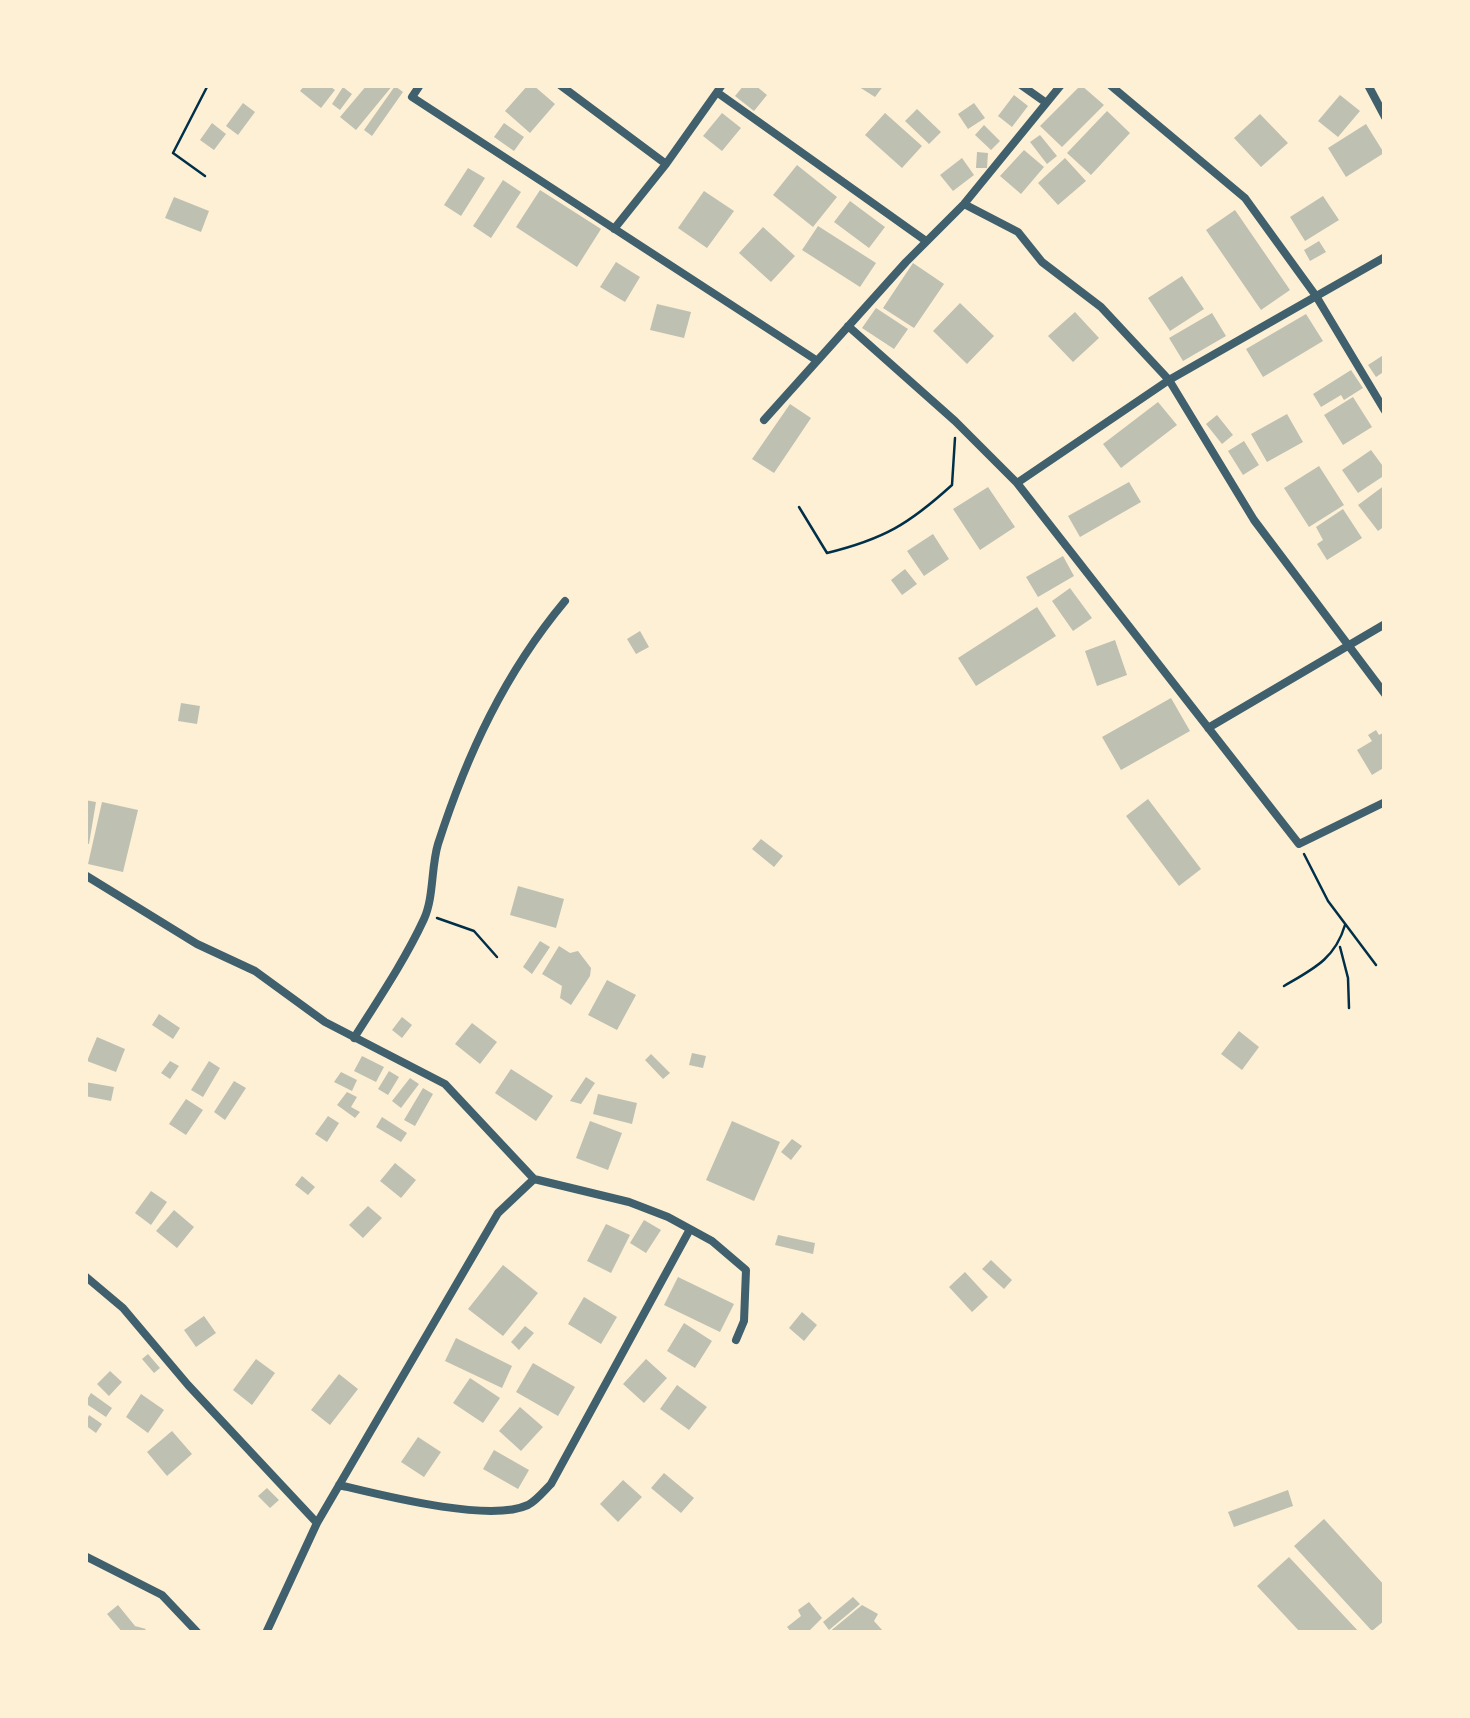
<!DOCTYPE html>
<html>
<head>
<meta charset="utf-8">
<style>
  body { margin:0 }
  #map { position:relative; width:1470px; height:1718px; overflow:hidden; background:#fdf0d5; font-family:Figtree,sans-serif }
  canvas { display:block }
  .frame { position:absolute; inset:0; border:88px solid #fdf0d5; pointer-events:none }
</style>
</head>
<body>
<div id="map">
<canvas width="1470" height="1718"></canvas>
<div class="frame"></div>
</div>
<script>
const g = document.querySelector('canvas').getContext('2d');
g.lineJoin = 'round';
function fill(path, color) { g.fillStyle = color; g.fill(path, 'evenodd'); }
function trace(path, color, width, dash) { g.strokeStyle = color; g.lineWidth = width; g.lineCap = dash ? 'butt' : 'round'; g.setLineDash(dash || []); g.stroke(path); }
const building = new Path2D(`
  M305,85H328L335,90L321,108L300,91Z
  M367,85H393L356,130L340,117Z
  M528,85H533L555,104L530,133L505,111Z
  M744,85H755L767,95L754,111L735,96Z
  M856,85H884L875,97Z
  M1081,85L1104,105L1062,147L1040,126Z
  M395,86L403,92L372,136L364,130Z
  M343,87L352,94L340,110L332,104Z
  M1014,95L1028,106L1012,127L998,116Z
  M1340,95L1360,111L1338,137L1318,121Z
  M243,103L255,112L238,135L226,126Z
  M974,103L985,118L968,129L958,114Z
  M917,109L941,132L929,144L905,121Z
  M1107,111L1130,133L1091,175L1067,153Z
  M722,113L741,128L722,151L703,136Z
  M885,113L922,146L902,168L865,135Z
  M1260,114L1288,143L1261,167L1234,138Z
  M212,123L226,134L214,150L200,140Z
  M504,123L524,137L514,151L494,137Z
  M1366,124L1384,153L1346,177L1328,148Z
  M984,125L1000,141L991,150L975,135Z
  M1040,135L1057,156L1047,164L1030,142Z
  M1024,150L1044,167L1021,194L1000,176Z
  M977,152L988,153L987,168H976Z
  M962,158L974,175L953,191L940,175Z
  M1065,158L1086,181L1058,205L1038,183Z
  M797,165L837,197L813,227L773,195Z
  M468,168L485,178L461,216L444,205Z
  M503,180L521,192L491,238L473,226Z
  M540,190L601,229L577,267L516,227Z
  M704,191L734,211L707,248L678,228Z
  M1323,196L1339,220L1305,241L1290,217Z
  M174,197L209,211L201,232L165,218Z
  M850,201L885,227L869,248L834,222Z
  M1235,210L1290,290L1261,310L1206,230Z
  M818,226L876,263L860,287L802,250Z
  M763,227L795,256L771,282L739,253Z
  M1319,241L1326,252L1310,261L1304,250Z
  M616,262L640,277L625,302L600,287Z
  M913,263L944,284L914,328L883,308Z
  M1182,276L1204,309L1170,331L1148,298Z
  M960,303L994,336L967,364L933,331Z
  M657,304L691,312L684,338L650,330Z
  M876,308L908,329L894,349L862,328Z
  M1075,312L1099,338L1073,362L1048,336Z
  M1212,313L1226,336L1183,361L1169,338Z
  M1306,314L1323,341L1263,377L1246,349Z
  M1385,354V371L1376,377L1368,365Z
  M1351,370L1363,388L1344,400L1341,395L1321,407L1313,394Z
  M1353,397L1372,427L1343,445L1324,415Z
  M1158,402L1177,425L1121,468L1103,444Z
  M790,404L811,418L774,473L752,459Z
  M1287,414L1303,442L1267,462L1251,434Z
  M1217,415L1233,435L1222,444L1206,424Z
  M1244,441L1259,465L1243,475L1228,451Z
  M1371,450L1385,469V475L1358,493L1342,470Z
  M1319,466L1344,505L1309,527L1284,488Z
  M1129,482L1141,502L1080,537L1068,516Z
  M1385,485V526L1378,531L1358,505Z
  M988,487L1015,527L980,550L953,509Z
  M1343,509L1362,538L1327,560L1317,544L1323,540L1316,527Z
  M933,534L949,559L924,576L907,551Z
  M1063,556L1074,576L1038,597L1026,577Z
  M905,569L917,584L902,595L891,580Z
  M1070,588L1092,618L1073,631L1052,601Z
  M1037,607L1056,636L976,686L958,658Z
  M640,631L649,647L636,654L627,639Z
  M1115,640L1127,675L1097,686L1085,651Z
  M1171,698L1190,731L1121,770L1102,737Z
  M181,703L200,706L197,724L178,721Z
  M1376,730L1379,735L1385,732V767L1372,775L1357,750L1372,741L1368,735Z
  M1148,799L1201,869L1179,886L1126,816Z
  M85,800L96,802L89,844L85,843Z
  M102,802L138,810L123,872L88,864Z
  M761,839L783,856L774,867L752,849Z
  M518,886L564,899L556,928L510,915Z
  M540,941L550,947L532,974L523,967Z
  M559,946L570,953L578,951L591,968L590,976L571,1005L560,998L562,986L542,974Z
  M607,980L636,995L617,1030L588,1015Z
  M159,1014L180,1028L173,1039L152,1025Z
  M402,1017L412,1025L402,1038L392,1030Z
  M472,1023L497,1042L480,1064L455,1044Z
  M1239,1031L1259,1047L1242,1070L1221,1054Z
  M97,1037L125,1049L116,1072L87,1061Z
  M692,1053L706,1056L703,1068L689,1065Z
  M651,1054L670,1073L663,1079L645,1060Z
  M362,1056L384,1067L376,1082L354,1071Z
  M170,1061L179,1066L170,1079L161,1073Z
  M209,1061L220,1068L203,1097L191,1090Z
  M511,1069L553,1096L536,1121L495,1093Z
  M389,1071L399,1077L388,1095L378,1089Z
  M341,1072L357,1080L352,1091L334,1082Z
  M586,1077L595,1083L581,1104L570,1101Z
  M410,1078L419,1084L401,1108L392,1101Z
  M234,1081L246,1088L225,1120L214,1112Z
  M85,1082L114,1087L111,1101L85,1096Z
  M423,1088L433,1094L415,1126L404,1120Z
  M347,1092L357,1097L351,1107L360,1112L355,1118L337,1105Z
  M598,1094L637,1103L632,1124L593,1114Z
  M186,1099L203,1110L186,1135L169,1124Z
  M328,1116L339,1123L327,1142L315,1134Z
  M382,1117L407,1133L401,1142L376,1127Z
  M590,1121L622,1133L608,1170L576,1158Z
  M732,1121L780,1142L754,1201L706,1180Z
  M792,1139L802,1146L791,1160L781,1152Z
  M395,1163L416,1180L401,1198L380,1181Z
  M302,1176L315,1187L308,1195L295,1185Z
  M151,1191L167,1202L151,1225L135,1213Z
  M368,1206L382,1218L363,1238L349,1225Z
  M174,1210L194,1227L177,1248L156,1231Z
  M644,1220L661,1230L646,1253L630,1243Z
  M606,1224L630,1235L611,1273L587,1261Z
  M778,1235L815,1243L813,1254L775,1245Z
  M991,1260L1012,1280L1004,1289L982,1269Z
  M503,1265L538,1293L503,1336L468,1309Z
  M965,1272L988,1297L972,1312L949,1287Z
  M678,1277L734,1304L720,1332L664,1305Z
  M584,1297L617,1317L601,1344L568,1324Z
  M802,1312L817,1325L804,1341L789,1328Z
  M204,1316L216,1333L196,1347L184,1330Z
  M684,1323L712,1341L695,1368L667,1351Z
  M525,1326L534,1333L519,1350L511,1342Z
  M456,1338L512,1366L502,1388L445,1361Z
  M148,1354L160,1368L154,1373L142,1359Z
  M256,1359L275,1373L252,1405L233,1390Z
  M646,1359L667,1378L644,1403L623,1384Z
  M533,1363L575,1387L558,1416L516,1392Z
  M110,1371L122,1382L109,1396L97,1384Z
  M339,1374L358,1389L330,1425L311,1410Z
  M470,1378L500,1398L483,1423L453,1403Z
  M677,1385L707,1407L689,1430L660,1409Z
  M91,1393L112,1408L106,1417L85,1403Z
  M141,1394L164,1410L148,1433L126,1417Z
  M520,1407L543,1427L521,1451L499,1431Z
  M89,1415L102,1424L96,1433L85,1425Z
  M172,1431L192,1454L167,1476L147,1452Z
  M418,1437L441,1452L424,1477L401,1462Z
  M494,1450L529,1470L518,1489L483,1469Z
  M664,1473L694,1498L681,1513L651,1488Z
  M623,1480L642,1497L618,1522L600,1504Z
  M267,1488L279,1500L270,1508L258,1496Z
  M1288,1490L1293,1506L1234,1527L1228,1512Z
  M1324,1519L1385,1586V1620L1372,1631L1294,1546Z
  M1289,1557L1360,1633H1301L1257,1586Z
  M853,1597L860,1604L829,1630L823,1622Z
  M809,1602L822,1618L807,1633H792L787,1627L801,1616L798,1610Z
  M118,1605L135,1626L146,1629L142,1633H123L107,1614Z
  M862,1605L878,1614L874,1621L883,1631L828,1633Z`);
const path = new Path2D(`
  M205,176L173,153L208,85
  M799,507L827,553C884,539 909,524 952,485L955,438
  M1304,854L1328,901L1376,965
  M437,918L474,931L497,957
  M1340,947L1348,978L1349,1008
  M1284,986C1313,969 1335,959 1345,925`);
const minor = new Path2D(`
  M420,85L412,97L816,360
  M560,85L666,164
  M1021,85L1045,102
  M1110,85L1245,198L1316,296L1385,411
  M1368,85L1385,117
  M718,93L926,241
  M964,204L1018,232L1042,262L1101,307L1169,380L1254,520L1385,694
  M614,229L666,164L722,85
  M848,326L955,421L1017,483L1299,844L1385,802
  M764,420L906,262L964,204L1061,85
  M1017,483L1169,380L1385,257
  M1208,728L1385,624
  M85,875L197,944L255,971L325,1022L445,1084L534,1179L629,1202L668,1217L712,1241L746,1270L744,1321L736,1340
  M354,1038C378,1000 405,960 424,919C434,897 431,867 438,844C467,754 505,673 565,601
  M85,1276L123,1308L188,1385L317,1523
  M339,1485C381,1495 489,1523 528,1505C536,1501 544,1491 551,1484L689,1231
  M85,1556L162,1595L198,1633
  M266,1633L317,1523L498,1213L534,1179`);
fill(building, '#bec0b2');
trace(path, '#003049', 2.5);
trace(minor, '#3f606c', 8);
</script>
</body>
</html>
